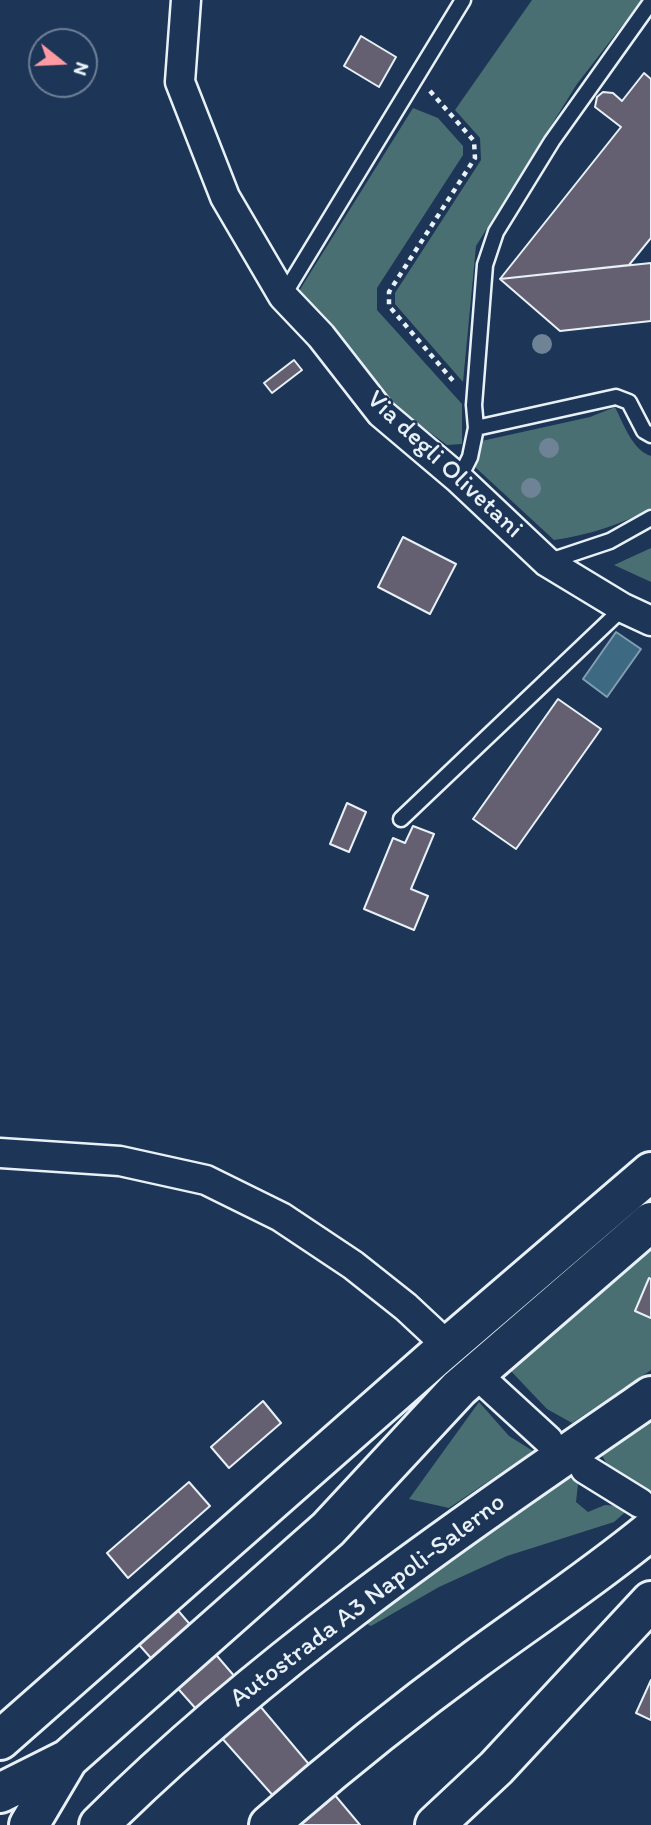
<!DOCTYPE html>
<html>
<head>
<meta charset="utf-8">
<style>
  body { margin:0 }
  #map { position:relative; width:651px; height:1825px; overflow:hidden; background:#1d3557; font-family:Itim,sans-serif }
  canvas { display:block }
  .north { position:absolute; left:28px; top:28px; width:70px; height:70px; box-sizing:border-box; background:#1d3557; border:2px solid #6e8097; border-radius:50%; rotate:108deg; font-size:19px; font-weight:700; line-height:28px; text-align:center; color:#e8f1f8 }
  .north::after { content:''; display:block; margin:auto; width:24px; height:32px; background:#ff9aa2; clip-path:polygon(50% 0,100% 100%,50% 72%,0 100%) }
</style>
</head>
<body>
<div id="map">
<canvas width="651" height="1825"></canvas>
<div class="north">N</div>
</div>
<script>
const g = document.querySelector('canvas').getContext('2d');
g.lineJoin = 'round';
function fill(path, color) { g.fillStyle = color; g.fill(path, 'evenodd'); }
function trace(path, color, width, dash) { g.strokeStyle = color; g.lineWidth = width; g.lineCap = dash ? 'butt' : 'round'; g.setLineDash(dash || []); g.stroke(path); }
function write(font, color, halo, rows, align = 'center') {
  g.font = font + ' Itim,sans-serif'; g.lineWidth = 5; g.setLineDash([]); g.textBaseline = 'middle'; g.strokeStyle = halo; g.fillStyle = color; for (const [text, x, y, turn = 0] of rows) {
    g.save(); g.translate(x, y); g.rotate((+turn || 0) * Math.PI / 180); g.textAlign = isNaN(turn) ? turn : align; if (halo) g.strokeText(text, 0, 0); g.fillText(text, 0, 0); g.restore();
  }
}
const green = new Path2D(`
  M532,0H642L577,84L476,246L463,382L395,304V293L481,160L480,138L455,110Z
  M413,108L438,118L463,146V155L377,288V310L462,404V444L447,445L401,411L299,291Z
  M615,407C623,423 633,451 651,456V508C621,525 588,535 554,540L475,467L477,442L590,417Z
  M651,548V582L614,565Z
  M651,1242V1370L572,1423L547,1409L507,1367Z
  M479,1402L509,1436L533,1451L449,1508L409,1499Z
  M651,1412V1497L616,1480L600,1452Z
  M567,1476L578,1484L576,1502L588,1512L605,1505L631,1507L614,1522L507,1556L439,1587L371,1626L367,1624L371,1612Z`);
const water = new Path2D(`
  M616,632L641,649L607,697L583,679Z`);
const building = new Path2D(`
  M361,36L396,57L379,87L344,66Z
  M644,73L651,79V238L629,265L500,279L621,127L595,107L597,97L603,92L613,93L622,101Z
  M651,263V321L560,331L500,279Z
  M294,360L302,370L272,393L264,383Z
  M403,537L456,564L430,614L378,587Z
  M558,699L601,729L516,849L473,819Z
  M347,803L366,812L349,852L330,844Z
  M413,826L434,834L411,889L428,896L414,930L364,909L393,838L405,843Z
  M649,1278L651,1279V1318L635,1311Z
  M263,1401L281,1423L229,1468L211,1447Z
  M189,1482L210,1506L128,1578L107,1553Z
  M157,1586L260,1706L360,1825H299L118,1621Z
  M651,1680V1720L636,1713Z`);
const path = new Path2D(`
  M430,91L474,141L475,158L389,292V306L455,383`);
const lane = new Path2D(`
  M283,296L463,0
  M476,428L616,397L629,402L644,431L651,435
  M459,479L470,457L476,428L474,405L485,265L496,232L552,141L651,2
  M547,562L610,541L651,518
  M401,819L623,608`);
const street = new Path2D(`
  M186,0L180,82L225,197L283,296L321,336L381,413L459,479L547,562L623,608L651,621
  M0,1153L120,1161L206,1180L281,1217L353,1265L406,1307L436,1335
  M487,1384L548,1440
  M585,1469L640,1503`);
const highway = new Path2D(`
  M0,1740L433,1359L651,1172
  M0,1793L68,1759L328,1529L459,1388L651,1222
  M29,1825L68,1759
  M99,1825C265,1660 459,1528 651,1396
  M269,1825C335,1767 405,1711 476,1659C535,1616 595,1576 651,1530
  M435,1825L496,1768L651,1601`);
const trees = [
  [542,344],
  [549,448],
  [531,488]
];
const streetNames = [
  ["Via degli Olivetani",444,465,43],
  ["Autostrada A3 Napoli-Salerno",368,1601,-37]
];
fill(green, '#4a6f72');
fill(water, '#3d6982');
trace(water, '#819fb1', 2);
fill(building, '#646072');
trace(building, '#e8f1f8', 2);
trace(lane, '#e8f1f8', 19);
trace(street, '#e8f1f8', 33);
trace(highway, '#e8f1f8', 44);
trace(path, '#e8f1f8', 4.5, [5, 5]);
trace(lane, '#1d3557', 14);
trace(street, '#1d3557', 28);
trace(highway, '#1d3557', 38);
g.fillStyle = '#6e8496';
for (const [x, y] of trees) { g.beginPath(); g.arc(x, y, 10, 0, 2 * Math.PI); g.fill(); }
write('26px', '#e8f1f8', '#1d3557', streetNames);
</script>
</body>
</html>
